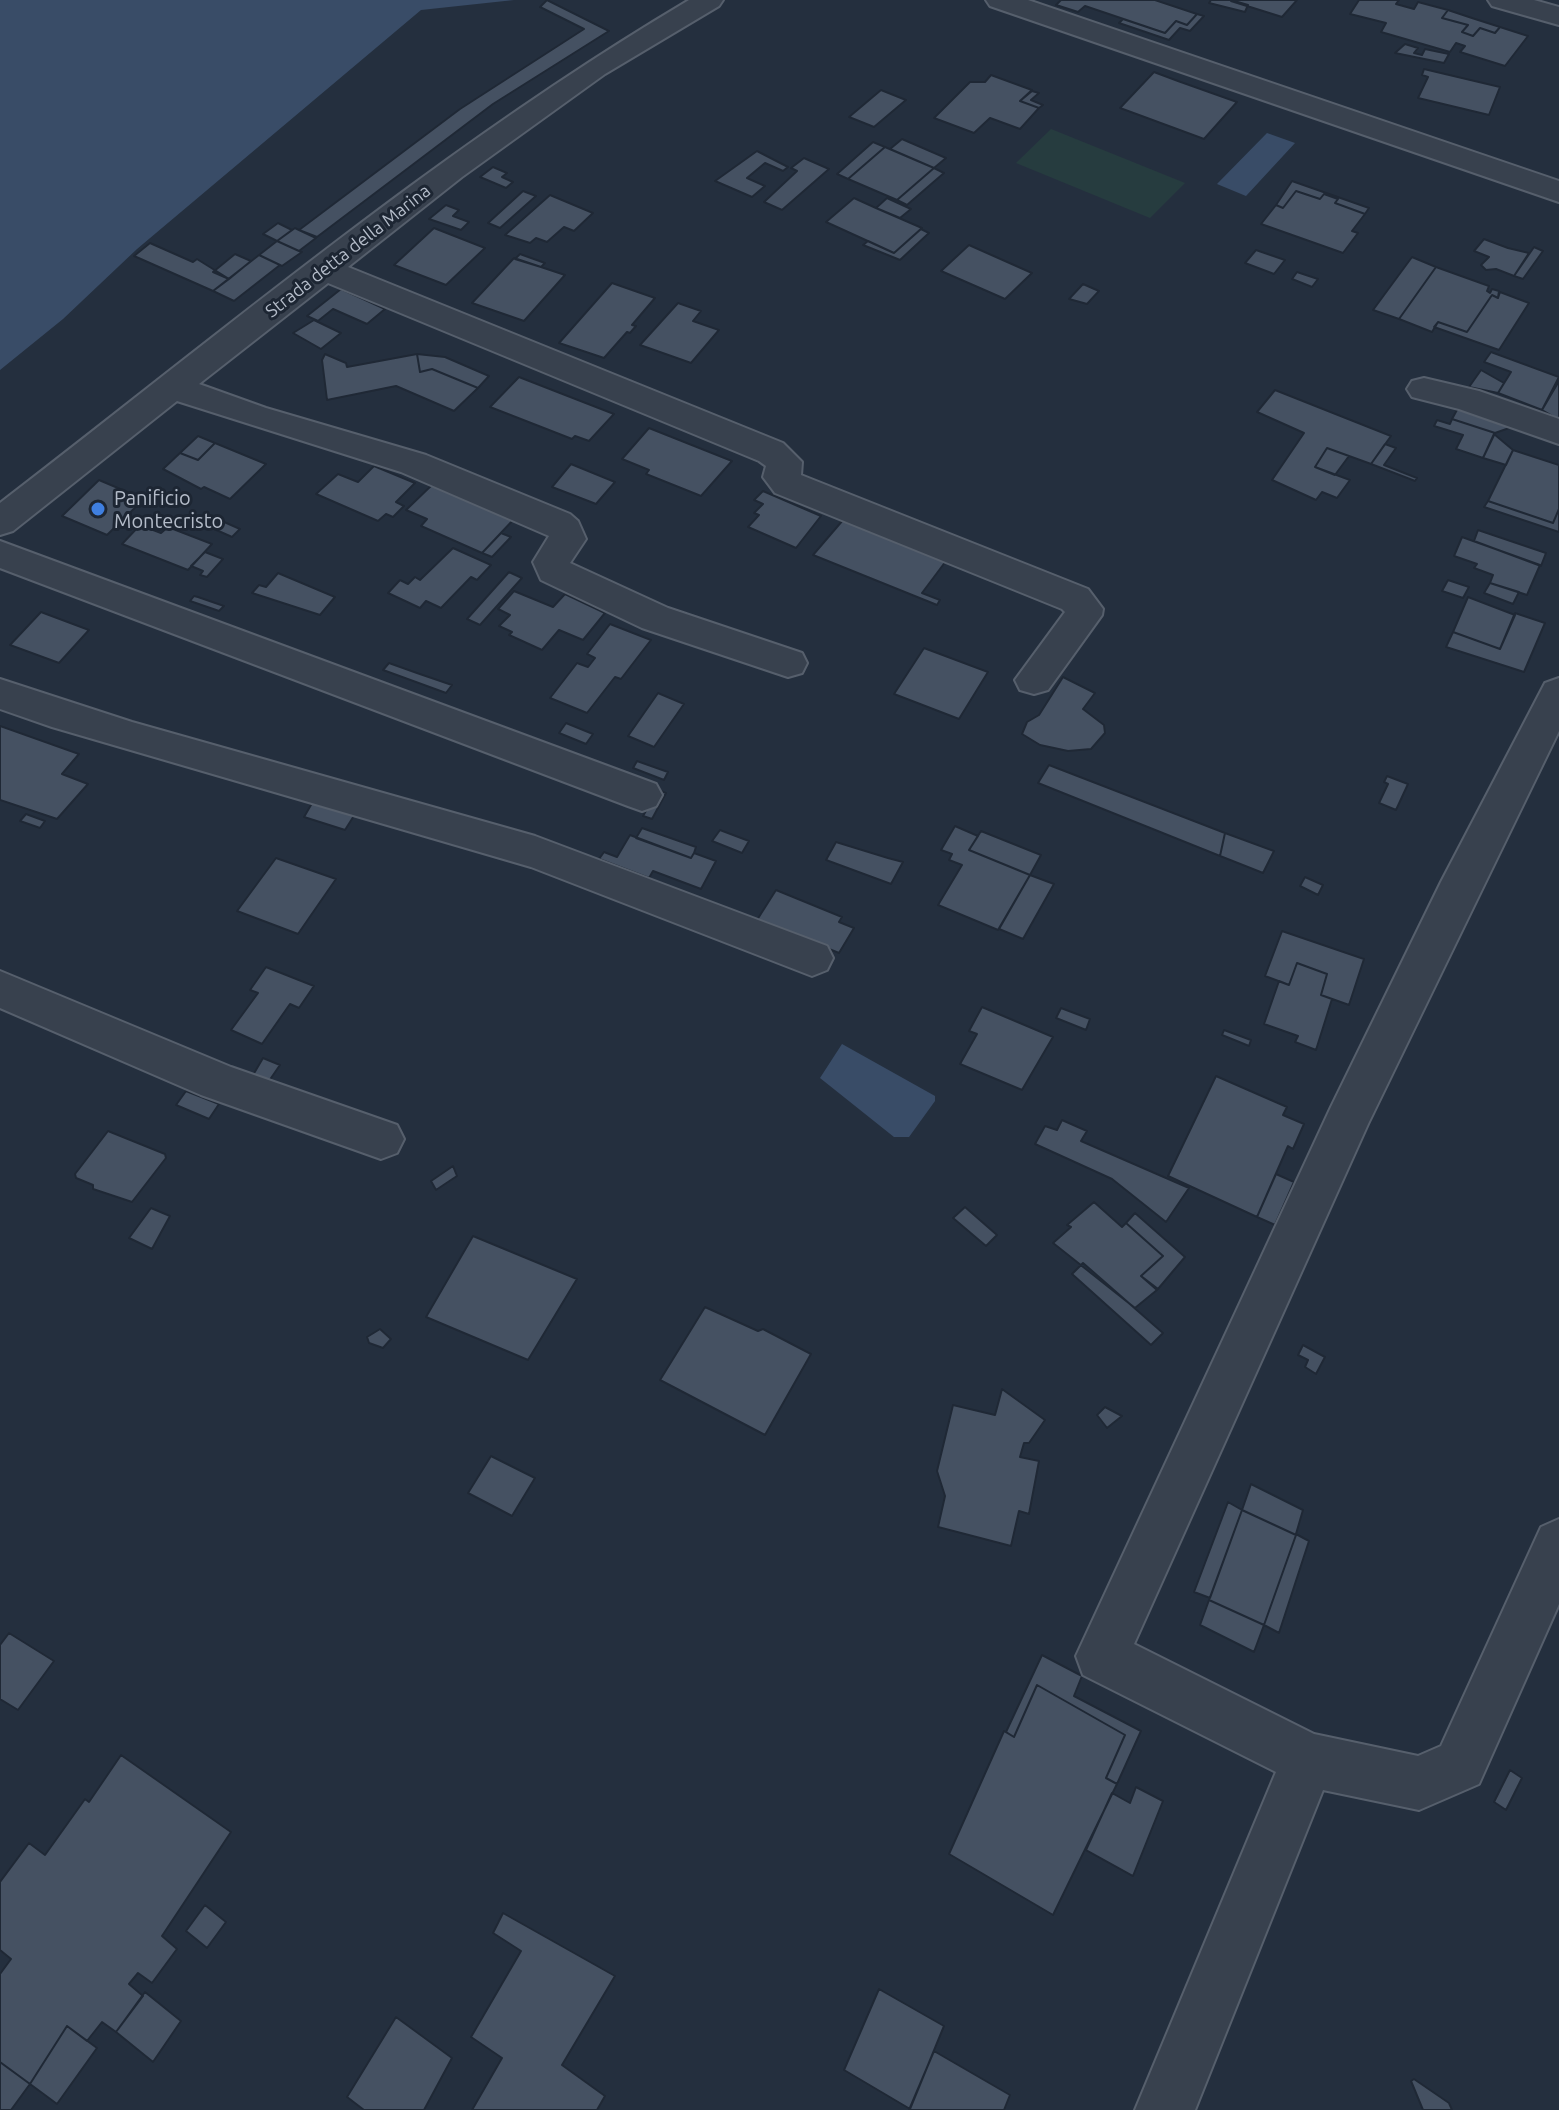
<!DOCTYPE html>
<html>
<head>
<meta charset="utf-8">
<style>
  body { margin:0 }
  canvas { display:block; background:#242f3e }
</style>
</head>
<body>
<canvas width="1559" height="2110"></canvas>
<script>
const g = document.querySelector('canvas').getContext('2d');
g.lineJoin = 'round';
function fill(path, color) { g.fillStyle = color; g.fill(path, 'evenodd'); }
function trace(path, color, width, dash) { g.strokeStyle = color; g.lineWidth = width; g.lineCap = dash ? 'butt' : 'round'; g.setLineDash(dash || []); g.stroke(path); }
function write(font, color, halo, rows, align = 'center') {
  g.font = font + ' Ubuntu,sans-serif'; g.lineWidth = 6; g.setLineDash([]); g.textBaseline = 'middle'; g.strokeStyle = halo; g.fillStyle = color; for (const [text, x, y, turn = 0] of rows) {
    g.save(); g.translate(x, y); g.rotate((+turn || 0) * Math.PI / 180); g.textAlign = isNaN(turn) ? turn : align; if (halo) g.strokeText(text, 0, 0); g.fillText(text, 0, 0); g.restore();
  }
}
const green = new Path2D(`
  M1051,129L1185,183L1150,218L1016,163Z`);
const water = new Path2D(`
  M0,0H514L421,10L137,249L63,319L0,370Z
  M1267,133L1295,143L1246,196L1217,184Z
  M842,1044L935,1096V1101L909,1137H894L820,1078Z`);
const building = new Path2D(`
  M547,0L609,31L493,104L317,237L299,230L460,109L584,29L540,7Z
  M1061,0H1155L1197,14L1187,25L1176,21L1165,33L1085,6L1078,12L1056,5Z
  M1211,0H1231L1248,5L1245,12L1209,3Z
  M1297,0L1282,17L1231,1V0Z
  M1359,0H1399L1396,4L1414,9L1418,2L1448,10L1442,18L1468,25L1462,32L1473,36L1480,28L1495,33L1500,27L1528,36L1505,66L1460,52L1465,46L1456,43L1450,52L1381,32L1386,23L1350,14Z
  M1448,10L1472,18L1500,27L1495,33L1480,28L1473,36L1462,32L1468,25L1442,18Z
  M1197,14L1204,16L1190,31L1180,28L1169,40L1119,23L1123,19L1165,33L1176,21L1187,25Z
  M1405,44L1418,48L1414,53L1422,55L1425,49L1449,54L1444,63L1395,53Z
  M1424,69L1500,87L1489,115L1418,98L1428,77L1422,75Z
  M1154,72L1178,81L1237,102L1204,139L1120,108Z
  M991,75L1032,90L1020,101L1039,108L1020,129L990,118L974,133L934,118L970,82H985Z
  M881,90L906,100L874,127L849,117Z
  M1032,91L1039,93L1031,100L1043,105L1039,108L1020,101Z
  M902,139L946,158L934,168L890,149Z
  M873,142L885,147L848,179L837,174Z
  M885,147L934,168L897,200L848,179Z
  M757,151L788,167L783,171L765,163L747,178L765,186L752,197L715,181Z
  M804,158L829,169L782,210L764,202L797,171L791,168Z
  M493,167L507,173L502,177L513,182L506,188L480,177Z
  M934,168L944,173L907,205L897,200Z
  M1292,181L1352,202L1369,208L1365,214L1335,203L1338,199L1324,194L1320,199L1296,191L1283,208L1276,205Z
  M523,191L536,196L500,228L488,223Z
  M1296,191L1320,199L1324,194L1338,199L1335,203L1365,214L1352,231L1358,233L1343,253L1261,224L1276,205L1283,208Z
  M550,195L593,213L574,231L564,227L547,242L536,238L530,243L505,235Z
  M854,198L876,208L922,228L894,253L826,222Z
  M887,198L911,209L900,218L876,208Z
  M446,205L459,210L453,216L469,222L461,230L429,219Z
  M278,223L292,230L277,241L263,234Z
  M295,228L299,230L316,238L299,251L277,241Z
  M434,228L485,248L446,285L394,265Z
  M921,229L929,233L900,260L863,245L868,241L894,253Z
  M1484,239L1508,248L1529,253L1514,276L1496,269L1486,270L1481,265L1489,257L1474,251Z
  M277,241L299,251L302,252L282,266L259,255Z
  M150,243L193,262L197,259L229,279L213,291L134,256Z
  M969,245L1032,273L1005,299L941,271Z
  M1534,247L1543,251L1523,279L1514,276Z
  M1256,250L1285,260L1274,274L1245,263Z
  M235,254L251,261L229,279L213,272Z
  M520,254L545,263L541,267L515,259Z
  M259,255L280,265L234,301L213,291Z
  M1412,257L1436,267L1399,319L1373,310Z
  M514,258L565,275L524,321L472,303Z
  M1436,267L1489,286L1487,291L1490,293L1492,289L1499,291L1498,298L1492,295L1467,332L1438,322L1432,332L1399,319Z
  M1297,272L1318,279L1312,287L1292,279Z
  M612,283L655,298L632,325L636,326L630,333L627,332L604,358L559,343Z
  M1083,284L1099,291L1087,304L1069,299Z
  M341,289L361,298L385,309L367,324L333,309L318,321L307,316Z
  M1500,292L1529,303L1499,350L1434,327L1438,322L1467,332L1492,295L1498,298Z
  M678,303L701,311L693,321L719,330L691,363L640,345Z
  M314,320L341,333L321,349L293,333Z
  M1491,352L1559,377L1542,410L1498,393L1511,372L1484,362Z
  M325,354L346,363L347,367L417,354L420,372L432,369L478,388L454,411L396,386L327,400L322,360Z
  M417,354L445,357L489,376L478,388L432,369L420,372Z
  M1481,370L1504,383L1498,393L1469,387Z
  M519,377L560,393L614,414L589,441L575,436L572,439L490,407Z
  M1559,381V420L1542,410Z
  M1275,390L1391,436L1371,464L1327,448L1315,467L1350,480L1337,498L1322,492L1316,500L1272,480L1304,433L1257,412Z
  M1458,408L1515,426L1495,433L1452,419Z
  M1452,419L1495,433L1483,458L1456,449L1463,435L1434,426L1437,420L1450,424Z
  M649,428L732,461L701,496L646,474L649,470L622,459Z
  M1494,434L1513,450L1506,465L1483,458Z
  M198,436L215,443L198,460L180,453Z
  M215,443L266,464L230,499L204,487L201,489L163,469L180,453L198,460Z
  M1385,444L1396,448L1384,465L1417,478L1415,481L1371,464Z
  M1327,448L1349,456L1335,475L1315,467Z
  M1513,450L1559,465V509L1553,523L1488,501Z
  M571,464L615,482L596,504L552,487Z
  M374,466L415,483L396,502L404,506L393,517L386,514L378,521L316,494L338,474L358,482Z
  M99,480L144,499L107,535L62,516Z
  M434,483L515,518L482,553L421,526L427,519L406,510Z
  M763,491L821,516L796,548L748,527L759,515L754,513L763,504L754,500Z
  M1488,501L1553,523L1559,509V532L1484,507Z
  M843,520L946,561L922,593L940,600L937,605L813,555Z
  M222,521L240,529L232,537L214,529Z
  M140,525L161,533L168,527L212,544L188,570L122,544Z
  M1478,530L1546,553L1541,566L1474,541Z
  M501,533L511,537L492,557L482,553Z
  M1462,537L1540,565L1527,595L1490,583L1493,575L1474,568L1477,564L1454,556Z
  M453,548L491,565L477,580L471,577L441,608L426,601L420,608L388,593L400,580L408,584L415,577L420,580Z
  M205,552L223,559L207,577L200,575L203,571L191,566Z
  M509,572L522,578L480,625L467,619Z
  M278,573L335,597L320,615L252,593L259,585L266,587Z
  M1448,580L1469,587L1463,598L1442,591Z
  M1490,583L1519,592L1513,604L1484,593Z
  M514,591L553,607L565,594L605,613L583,640L559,630L542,650L509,635L512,632L499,626L510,615L498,609Z
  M194,596L198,597L224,606L219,611L190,601Z
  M1468,597L1515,615L1500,649L1453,632Z
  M41,612L89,630L59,663L10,645Z
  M1515,613L1545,623L1524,672L1446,647L1453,632L1500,649Z
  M610,624L651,640L621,679L615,677L587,713L550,698L577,663L588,667L595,658L587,654Z
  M924,648L988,672L959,719L894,694Z
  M389,663L417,673L452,685L446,693L383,670Z
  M1063,677L1095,693L1083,709L1104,725L1105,733L1091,749L1068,751L1040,745L1022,734L1027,722L1039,715Z
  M658,693L684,704L654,747L628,736Z
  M566,723L593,734L586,744L559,733Z
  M0,726L79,754L62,774L88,784L57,819L0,800Z
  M637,761L668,772L664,780L633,768Z
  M1049,765L1225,833L1220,856L1038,783Z
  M1387,776L1408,784L1396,810L1379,803L1388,784L1384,782Z
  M658,790L666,793L652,819L643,816Z
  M315,798L357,811L345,830L304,817Z
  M26,814L45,821L40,828L20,821Z
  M955,826L978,836L969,850L1030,875L998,930L938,905L962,865L949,860L952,854L941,850Z
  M642,828L696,847L694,853L691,858L636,838Z
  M720,830L749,841L742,853L712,841Z
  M981,831L1041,855L1030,875L969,850Z
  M1225,833L1274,851L1263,873L1220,856Z
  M630,835L691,858L694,853L716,861L701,889L653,871L649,878L599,859L604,852L617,857Z
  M836,842L888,858L903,862L891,884L826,860Z
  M276,858L336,879L298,934L237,911Z
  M1030,875L1054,884L1023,939L999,929Z
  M1305,877L1323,885L1318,895L1300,886Z
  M776,890L842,917L839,922L854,928L839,953L757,920Z
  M1282,931L1364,959L1349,1005L1321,995L1327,974L1297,963L1289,985L1265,976Z
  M1297,963L1327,974L1321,995L1332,999L1316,1050L1295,1042L1298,1036L1264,1024L1279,981L1289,985Z
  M266,967L314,986L299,1008L290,1004L262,1044L231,1030L258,993L250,990Z
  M982,1007L1053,1037L1022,1090L960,1064L977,1034L969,1031Z
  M1061,1008L1090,1019L1086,1030L1056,1018Z
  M1224,1030L1251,1040L1249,1046L1222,1035Z
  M263,1058L280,1065L269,1081L253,1075Z
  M1216,1076L1287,1107L1283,1115L1304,1124L1293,1149L1288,1146L1257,1217L1168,1176Z
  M186,1091L219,1104L209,1119L176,1105Z
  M1062,1120L1087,1131L1081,1141L1189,1188L1166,1222L1112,1179L1035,1144L1045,1126L1057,1130Z
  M108,1131L165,1154L166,1158L132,1202L93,1189V1185L76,1178L75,1174Z
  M453,1166L457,1176L436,1190L431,1181Z
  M1276,1174L1294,1182L1275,1225L1257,1217Z
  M1094,1202L1122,1227L1126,1223L1163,1256L1141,1276L1157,1290L1135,1308L1053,1243L1071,1227L1067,1225Z
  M965,1207L997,1235L986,1246L953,1218Z
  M151,1208L170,1216L152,1249L129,1238Z
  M1135,1213L1185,1257L1158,1289L1141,1276L1163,1256L1126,1223Z
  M473,1236L577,1279L528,1360L426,1317Z
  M1083,1263L1163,1333L1151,1345L1072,1274Z
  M705,1307L758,1331L763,1329L811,1354L765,1435L660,1380Z
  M380,1329L391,1339L383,1348L369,1343L367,1337Z
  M1303,1345L1325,1357L1316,1374L1305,1367L1308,1360L1298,1355Z
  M1002,1389L1045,1420L1029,1443H1024L1020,1457L1039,1461L1029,1514L1019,1511L1011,1546L938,1527L945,1496L937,1471L953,1405L995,1415Z
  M1105,1407L1122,1416L1107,1428L1097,1415Z
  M491,1456L535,1478L512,1516L468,1493Z
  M1251,1484L1303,1510L1296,1534L1309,1541L1279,1633L1264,1625L1296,1535L1242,1510Z
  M1228,1502L1242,1510L1210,1598L1194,1592Z
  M1242,1510L1296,1535L1264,1625L1209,1600Z
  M1209,1600L1264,1625L1254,1652L1200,1625Z
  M9,1633L54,1661L18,1710L0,1699V1645Z
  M1042,1655L1082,1676L1074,1696L1141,1731L1117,1784L1106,1778L1125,1735L1037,1685L1014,1737L1006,1732Z
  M1037,1685L1125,1735L1106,1778L1117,1784L1053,1915L949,1854L1004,1731L1014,1737Z
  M121,1755L231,1832L162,1936L177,1949L152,1983L138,1973L129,1984L143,1996L116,2032L102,2022L87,2041L67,2026L30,2084L0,2062V1974L11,1959L0,1950V1882L29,1843L45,1855L85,1799L89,1802Z
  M1510,1770L1522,1778L1506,1810L1494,1802Z
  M1136,1787L1163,1801L1133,1876L1086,1850L1112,1793L1130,1803Z
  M205,1905L226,1922L207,1948L186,1931Z
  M503,1913L615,1976L562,2065L605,2096L597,2110H472L502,2058L471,2037L521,1951L493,1933Z
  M879,1989L944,2026L910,2109L844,2070Z
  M145,1992L181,2021L153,2062L116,2032Z
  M396,2017L452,2058L424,2110H364L347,2097Z
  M67,2026L97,2048L57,2104L30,2084Z
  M934,2051L1010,2095L1004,2110H909Z
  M0,2062L30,2084L11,2110H0Z
  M1414,2079L1449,2103L1452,2110H1423L1411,2081Z`);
const minor = new Path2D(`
  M689,0H723L719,6L605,74L462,177L348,267L783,443L802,462L801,475L1088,589L1103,609L1102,615L1048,690L1034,694L1020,690L1015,680L1065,612L1062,609L775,493L763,477L766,466L759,461L328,283L199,384L266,408L426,455L570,514L578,521L586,539L570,563L668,608L802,653L807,663L802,673L788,677L642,628L541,580L533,562L549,536L401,472L177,401L13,531L0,535V503C225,330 444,145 689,0Z
  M986,0H1028L1559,181V202L990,6Z
  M1488,0H1534L1559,7V25L1492,6Z
  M1424,378L1479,391L1559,419V444L1459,409L1412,397L1407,389L1412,381Z
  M0,541L656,784L662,795L656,806L642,811L628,806L0,568Z
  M1559,678V731L1368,1124L1134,1644L1314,1734L1418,1756L1441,1746L1541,1527L1559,1519V1604L1479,1784L1419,1810L1323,1790L1195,2110H1135L1276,1772L1083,1675L1076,1656L1330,1109L1441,882L1545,683Z
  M0,679L132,722L535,836L827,946L833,958L827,970L812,976L531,867L52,727L0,709Z
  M0,971L231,1067L397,1125L404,1139L397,1153L381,1159L201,1095L0,1008Z`);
const markers = [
  [98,509,8,"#3f7fe0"]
];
const farStreetnames = [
  ["Strada detta della Marina",348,251,-38]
];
const poiNames = [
  ["Panificio",114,498],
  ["Montecristo",114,521]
];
fill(green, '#263c3f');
fill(water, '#394c67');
fill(building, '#455162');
trace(building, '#1f2835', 2);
trace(minor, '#565f6c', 4);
fill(minor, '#38414e');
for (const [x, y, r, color] of markers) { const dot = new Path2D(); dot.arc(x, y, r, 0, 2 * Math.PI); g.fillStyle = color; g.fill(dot); trace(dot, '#1d2633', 3); }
write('18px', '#b4bcc9', '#1d2633', farStreetnames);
write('20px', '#b4bcc9', '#1d2633', poiNames, 'left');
</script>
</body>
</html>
